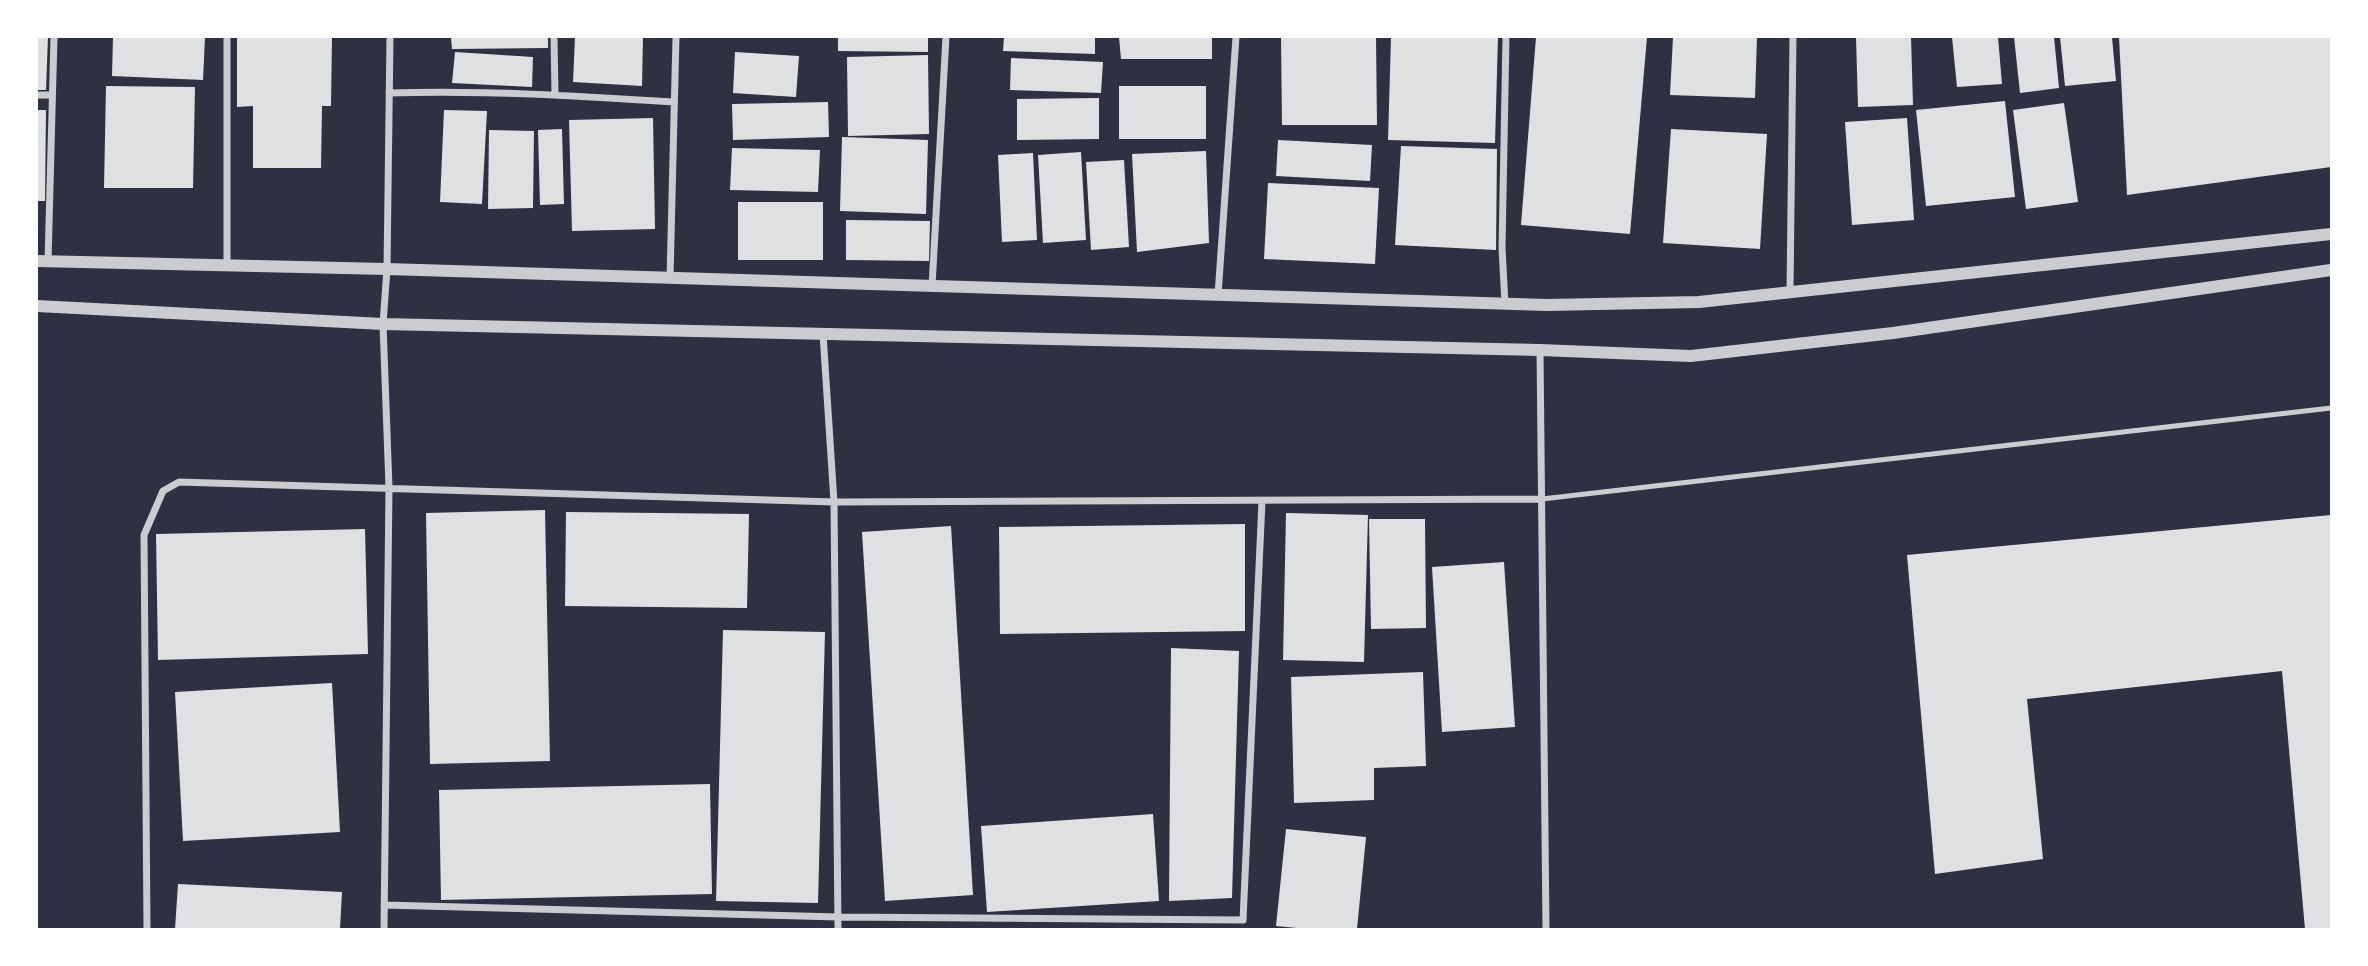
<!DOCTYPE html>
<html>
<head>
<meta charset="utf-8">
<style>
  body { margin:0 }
  #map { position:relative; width:2368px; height:966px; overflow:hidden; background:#2d3142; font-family:"Source Sans 3",sans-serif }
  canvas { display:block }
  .frame { position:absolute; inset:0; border:38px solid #fff; pointer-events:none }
</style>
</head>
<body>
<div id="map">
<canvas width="2368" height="966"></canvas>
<div class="frame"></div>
</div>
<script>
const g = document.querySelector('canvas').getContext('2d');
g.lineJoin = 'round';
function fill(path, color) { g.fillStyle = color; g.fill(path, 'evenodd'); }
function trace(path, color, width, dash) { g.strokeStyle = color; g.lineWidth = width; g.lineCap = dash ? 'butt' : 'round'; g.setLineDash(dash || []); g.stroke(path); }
const building = new Path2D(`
  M37,37H48L46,90H37Z
  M113,37H205L203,80L112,76Z
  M237,37H332L331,106H322L321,168H253V106L237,107Z
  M451,37H548V48L452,49Z
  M575,37H643L642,86L573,82Z
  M838,37H928V52L838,51Z
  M1004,37H1095V54L1003,51Z
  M1119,37H1212V59H1121Z
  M1281,37H1376L1377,125H1282Z
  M1391,37H1498L1495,143L1388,140Z
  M1536,37H1647L1630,234L1521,225Z
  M1673,37H1757L1755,98L1670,95Z
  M1856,37H1911L1913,105L1858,107Z
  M1952,37H1998L2002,84L1957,87Z
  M2014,37H2054L2059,88L2020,93Z
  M2060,37H2112L2116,81L2065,86Z
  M2119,37H2331V167L2127,195Z
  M455,52L533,57L532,87L452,83Z
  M735,52L799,56L796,97L733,93Z
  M928,55L929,134L848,136L847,57Z
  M1011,58L1103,62L1101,93L1010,90Z
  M106,86L195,87L193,188H104Z
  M1119,86H1206V139H1119Z
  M1099,98V139L1017,140V99Z
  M2005,101L2015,197L1926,206L1916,110Z
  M828,102L829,137L733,140L732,104Z
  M2064,103L2078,202L2026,209L2013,110Z
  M37,110H46L45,201H37Z
  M444,110L487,111L482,204L440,202Z
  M653,118L655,229L572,231L569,120Z
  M1907,118L1914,220L1852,225L1845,122Z
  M562,129L564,204L540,205L538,130Z
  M1671,129L1767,134L1760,249L1663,243Z
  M489,130L534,131L533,208L488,209Z
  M842,137L928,140L926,214L840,211Z
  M1278,140L1372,145L1370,181L1276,176Z
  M1401,146L1497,149L1496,250L1395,245Z
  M732,148L820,150L818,192L730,190Z
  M1206,151L1209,243L1137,252L1132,154Z
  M1081,152L1086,240L1043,243L1038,155Z
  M1033,153L1037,240L1002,242L998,155Z
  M1124,160L1129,247L1091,250L1086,162Z
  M1268,183L1379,188L1375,264L1264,259Z
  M738,202H823V260H738Z
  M846,220L930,221L929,261L846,260Z
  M545,510L550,761L430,764L426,513Z
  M566,512L749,514L747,608L565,606Z
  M1286,513L1368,515L1364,662L1283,660Z
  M2331,515V929H2305L2282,671L2027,699L2043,859L1935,874L1907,555Z
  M1369,519H1425L1426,628L1371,629Z
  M1245,524V631L1000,634L999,527Z
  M951,526L973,895L885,901L862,532Z
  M365,529L368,654L158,660L156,534Z
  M1504,562L1515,727L1442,732L1432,567Z
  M723,630L825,632L818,903L716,901Z
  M1171,648L1239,651L1232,898L1169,901Z
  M1423,672L1426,766L1374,768V800L1294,803L1291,677Z
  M332,683L340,832L183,841L175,692Z
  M710,784L712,894L441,900L439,790Z
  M1153,814L1159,901L987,912L981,826Z
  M1286,829L1366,837L1357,929H1308L1276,926Z
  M178,884L342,892L340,929H175Z`);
const service = new Path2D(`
  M1542,499L2331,408`);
const minor = new Path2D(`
  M554,37L555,95
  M389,93C484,90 579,96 674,102
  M37,95H52
  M48,262L54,37
  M227,265V37
  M670,278L676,37
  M932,286L946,37
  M1790,292L1793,37
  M1218,295L1236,37
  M1505,304L1502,248L1506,37
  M823,334L834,502L838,929
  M1540,350L1546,929
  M384,905L838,917L1243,920L1262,501
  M147,929L144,535L163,491L179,482L834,502L1542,499
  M384,929L389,487L383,324L387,269L390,37`);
const tertiary = new Path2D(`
  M37,261L387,269L1547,305L1699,302L2331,234
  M37,306L383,324L1540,350L1691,356L1893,333L2331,270`);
fill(building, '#e0e0e3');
trace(service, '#caccd0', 5);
trace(minor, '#caccd0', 7);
trace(tertiary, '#caccd0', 12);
</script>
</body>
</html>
